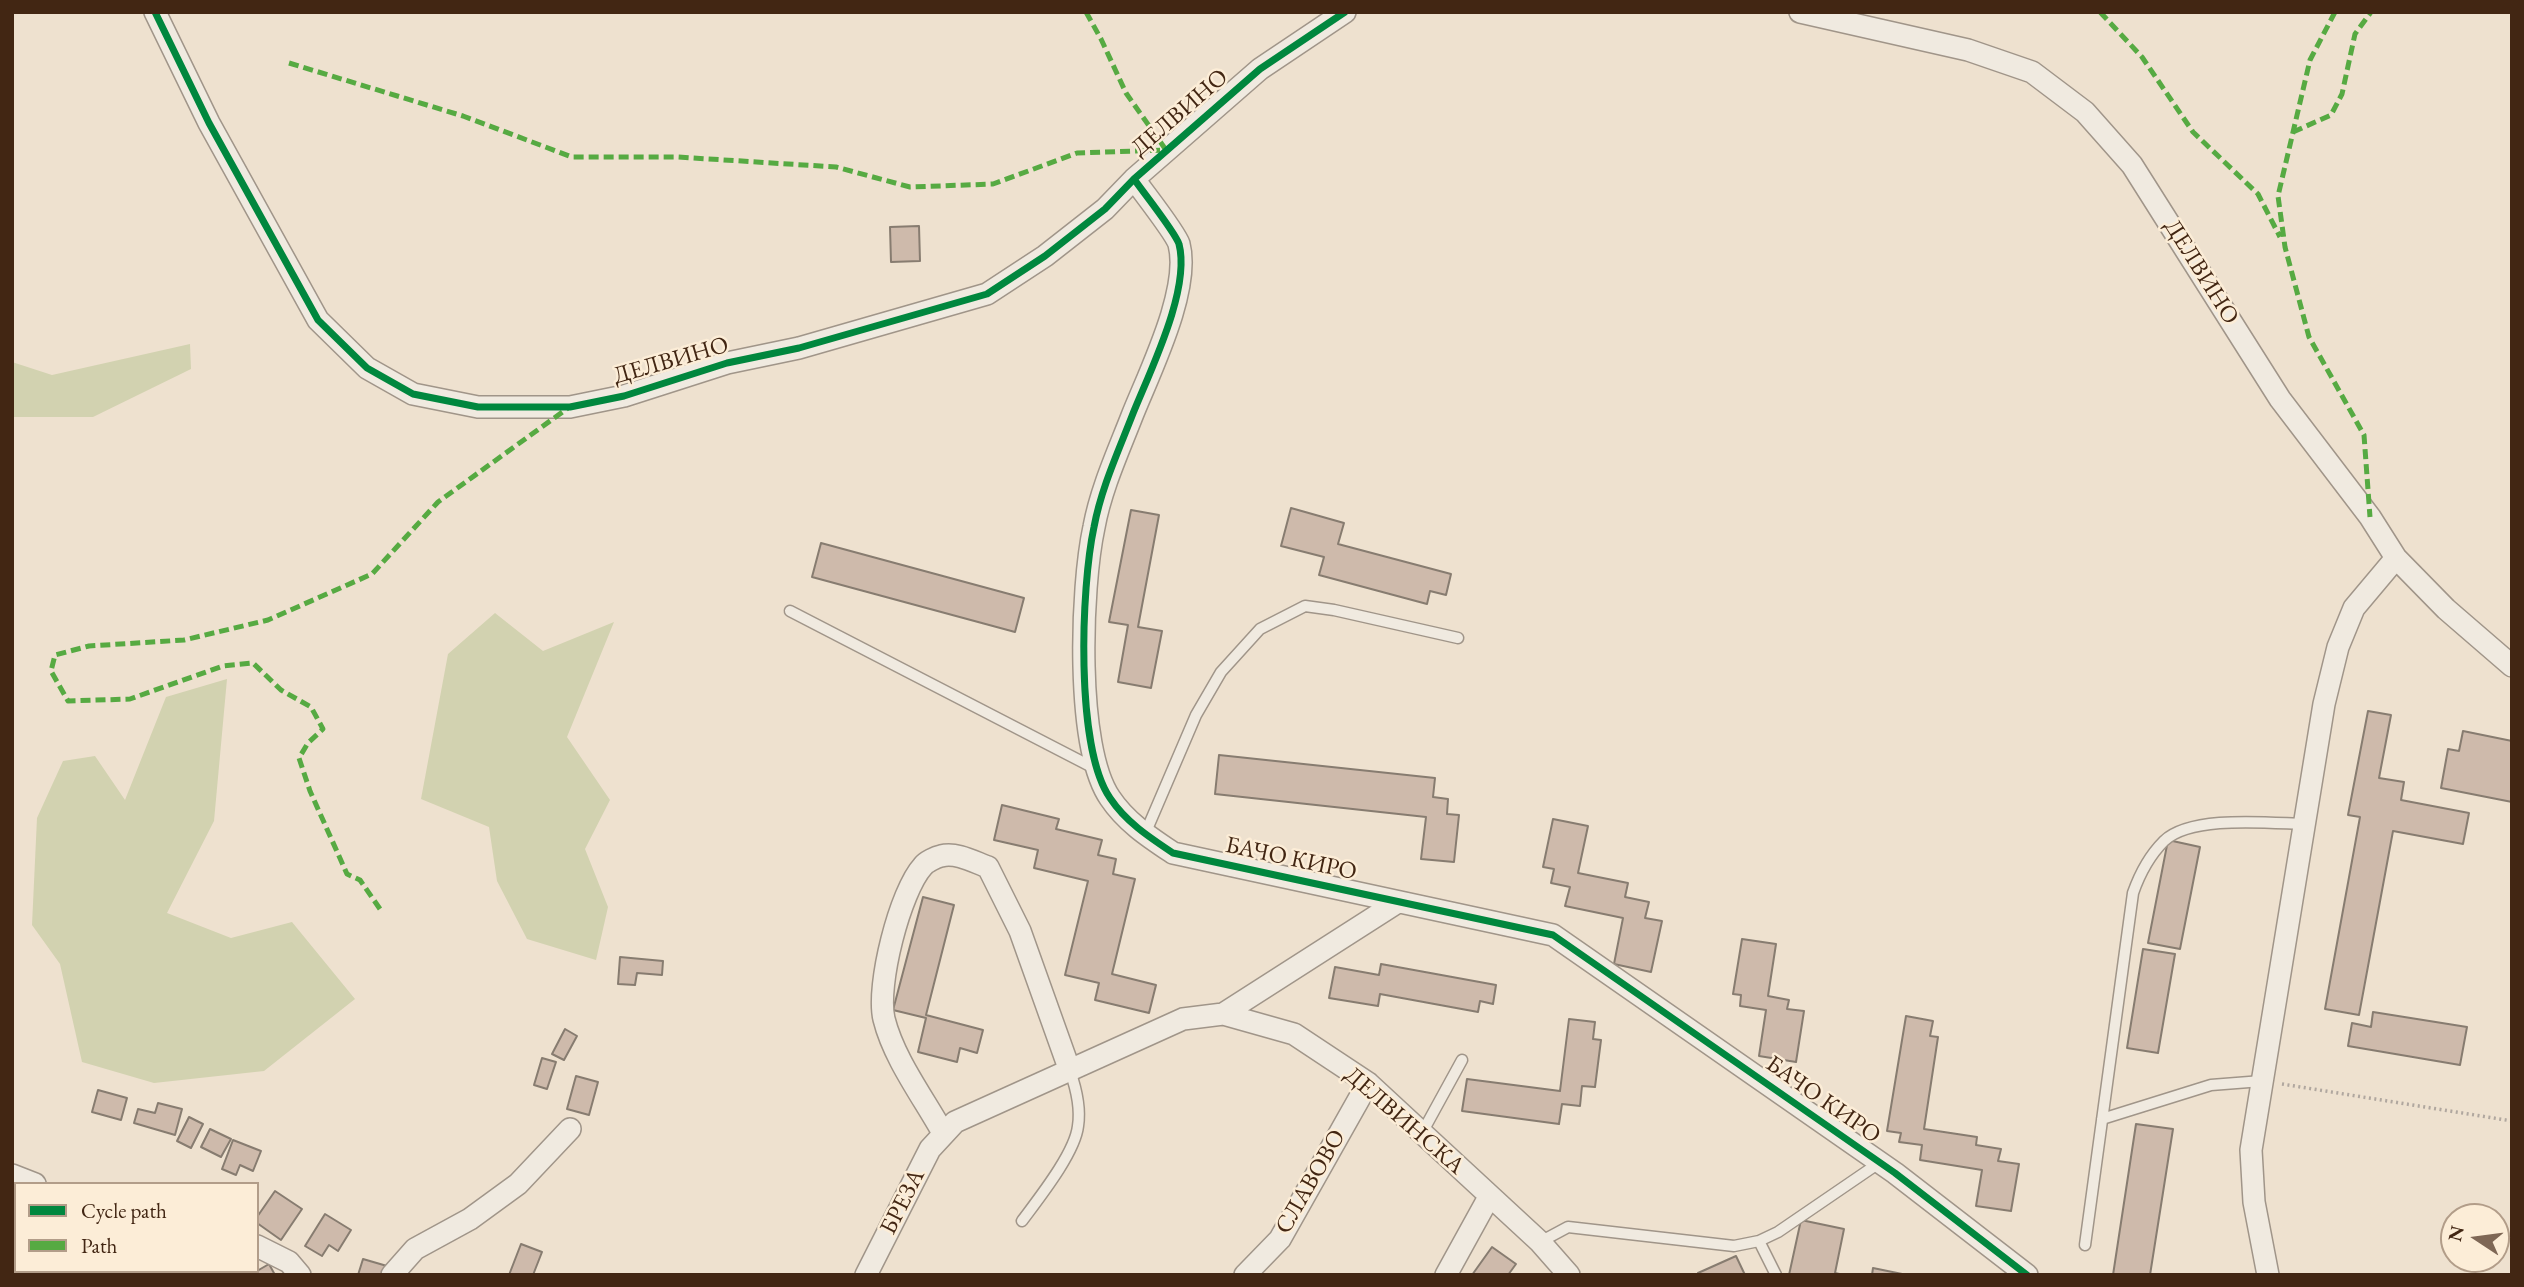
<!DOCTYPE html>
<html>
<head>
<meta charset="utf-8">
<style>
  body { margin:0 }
  #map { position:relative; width:2524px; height:1287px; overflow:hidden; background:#eee1cf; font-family:"EB Garamond",serif }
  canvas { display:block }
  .frame { position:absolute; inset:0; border:14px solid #422613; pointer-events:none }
  .legend { position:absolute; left:14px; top:1182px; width:245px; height:91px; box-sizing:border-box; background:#fcedd7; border:2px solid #b29d89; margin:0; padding:9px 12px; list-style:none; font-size:21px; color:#422613 }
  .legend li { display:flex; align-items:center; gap:14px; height:35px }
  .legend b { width:35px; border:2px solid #b29d89 }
  .north { position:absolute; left:2440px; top:1203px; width:70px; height:70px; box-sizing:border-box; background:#fcedd7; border:2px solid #b29d89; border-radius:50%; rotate:283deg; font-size:19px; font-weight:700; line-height:28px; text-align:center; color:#422613 }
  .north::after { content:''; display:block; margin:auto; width:24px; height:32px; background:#7e6755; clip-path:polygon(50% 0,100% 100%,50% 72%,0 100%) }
</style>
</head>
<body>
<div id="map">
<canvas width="2524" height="1287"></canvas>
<div class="frame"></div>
<ul class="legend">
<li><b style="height:9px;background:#00873e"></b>Cycle path</li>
<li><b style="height:9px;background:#56aa42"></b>Path</li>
</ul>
<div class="north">N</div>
</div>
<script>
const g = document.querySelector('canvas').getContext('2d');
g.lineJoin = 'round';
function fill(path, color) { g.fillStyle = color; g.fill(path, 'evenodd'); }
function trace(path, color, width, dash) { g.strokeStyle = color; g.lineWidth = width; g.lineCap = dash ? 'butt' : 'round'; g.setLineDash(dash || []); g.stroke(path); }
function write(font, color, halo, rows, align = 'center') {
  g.font = font + ' "EB Garamond",serif'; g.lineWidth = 5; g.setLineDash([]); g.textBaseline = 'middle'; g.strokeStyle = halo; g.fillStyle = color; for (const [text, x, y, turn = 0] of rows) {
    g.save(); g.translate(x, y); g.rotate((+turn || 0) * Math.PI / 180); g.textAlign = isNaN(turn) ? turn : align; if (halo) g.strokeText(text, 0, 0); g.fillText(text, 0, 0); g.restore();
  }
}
const green = new Path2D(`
  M190,344L191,369L93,417H12V362L52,375Z
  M495,613L543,651L614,622L567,737L610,800L585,849L608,907L596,960L527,939L497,881L489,827L421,799L448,654Z
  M227,679L214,821L167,913L231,938L292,922L355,999L264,1071L154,1083L82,1062L60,964L32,925L37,818L63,761L95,756L125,800L166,697Z`);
const building = new Path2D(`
  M919,226L920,261L891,262L890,227Z
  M1291,508L1344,523L1338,544L1451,574L1446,595L1430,591L1427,604L1319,575L1324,557L1281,546Z
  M1131,510L1159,515L1138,627L1162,631L1151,688L1118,682L1128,625L1109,622Z
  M821,543L1024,598L1015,632L812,577Z
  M2368,711L2391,715L2379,778L2404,782L2401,800L2469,813L2463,844L2393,831L2359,1015L2325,1009L2360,817L2348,815Z
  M2463,731L2512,741V802L2441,788L2448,749L2459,751Z
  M1219,755L1435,778L1433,797L1448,799L1447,814L1459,815L1454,862L1421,859L1426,817L1215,794Z
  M1002,805L1059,819L1056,829L1102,840L1098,855L1116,859L1113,874L1135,879L1112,974L1156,985L1149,1013L1095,1000L1099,983L1065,975L1088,881L1034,868L1038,850L994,840Z
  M1553,819L1588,826L1578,873L1628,883L1625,897L1649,902L1645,918L1662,921L1651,972L1614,964L1623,918L1565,906L1570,887L1551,883L1554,869L1543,867Z
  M2168,840L2200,847L2180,949L2148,943Z
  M923,897L954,905L926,1015L983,1030L977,1053L960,1048L957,1062L918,1052L926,1018L893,1010Z
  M1742,939L1776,944L1768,996L1789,1000L1787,1009L1804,1011L1796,1062L1759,1056L1766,1010L1740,1006L1741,995L1733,994Z
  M2143,949L2175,954L2158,1053L2127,1048Z
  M620,957L663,961L662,975L637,973L635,985L618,984Z
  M1381,964L1496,985L1493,1004L1480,1001L1478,1012L1380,994L1378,1006L1329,998L1335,967L1379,975Z
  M2373,1012L2467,1027L2460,1065L2348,1046L2352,1023L2371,1027Z
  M1906,1016L1933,1021L1930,1036L1938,1037L1924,1129L1977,1137L1976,1145L2001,1149L1998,1161L2019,1164L2011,1211L1976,1206L1982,1170L1920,1160L1922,1145L1899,1142L1901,1133L1887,1131Z
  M1569,1019L1595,1022L1593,1039L1601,1040L1595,1087L1582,1086L1580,1106L1562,1104L1559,1124L1462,1111L1467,1079L1560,1091Z
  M565,1029L577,1036L564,1060L552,1054Z
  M542,1058L556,1062L547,1089L534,1085Z
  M576,1076L598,1082L589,1115L567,1109Z
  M98,1090L127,1098L121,1120L92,1112Z
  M158,1103L182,1109L175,1135L134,1123L138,1109L155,1113Z
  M189,1117L203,1124L191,1148L177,1141Z
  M2136,1124L2173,1129L2150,1275H2113Z
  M210,1129L231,1139L221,1157L201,1147Z
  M233,1140L261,1151L253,1171L240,1165L236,1175L222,1169Z
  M275,1191L302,1209L281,1240L257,1223V1217Z
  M325,1214L351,1230L338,1251L329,1245L322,1256L305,1246Z
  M1801,1220L1844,1229L1835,1273L1844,1275H1789Z
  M521,1244L542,1252L533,1275H509Z
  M1492,1247L1516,1264L1508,1275H1472Z
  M1736,1256L1745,1275H1699L1698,1273Z
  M363,1259L387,1266L385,1275H358Z
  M269,1264L275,1275H250L257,1271Z
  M1873,1268L1907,1275H1872Z`);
const path = new Path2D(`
  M2282,1084L2512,1121`);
const lane = new Path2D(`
  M790,611L1094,768
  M1145,834L1196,715L1221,672L1260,629L1305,606L1334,610L1458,638
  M2102,1119L2211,1085L2262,1081
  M1422,1133L1462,1060
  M1022,1221C1039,1198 1075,1153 1078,1126C1081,1107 1076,1088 1070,1071
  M1759,1241L1776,1275
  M1540,1242L1568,1227L1734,1246L1759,1241L1778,1232L1879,1163
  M2085,1245L2133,893C2140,873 2149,856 2164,841C2191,815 2268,823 2304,824`);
const street = new Path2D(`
  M155,12L209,123L318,320L367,368L413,394L478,407H570L624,396L727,363L799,348L987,294L1045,256L1105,209L1134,179L1260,69L1345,12
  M1800,12L1968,50L2032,72L2085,112L2132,165L2280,399L2370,517L2396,558L2446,609L2512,666
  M1134,179C1143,192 1175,232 1179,244C1191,290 1149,373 1132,416C1118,452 1101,489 1094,527C1081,587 1075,747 1110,798C1126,822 1149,837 1173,853L1553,935L1895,1173L2027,1275
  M1223,1014L1398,902
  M943,1133C923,1097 894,1059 884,1019C876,986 900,891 923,866C926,862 936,857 941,856C957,852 974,862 988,867L1020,931L1070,1071
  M12,1175L35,1184
  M257,1246L289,1262L300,1275
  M392,1275L415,1249L470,1219L518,1184L570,1129
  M866,1275L930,1149L955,1122L1183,1019L1223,1014L1294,1034L1368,1083L1540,1242L1569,1275
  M1245,1275L1280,1239L1368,1083
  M1446,1275L1489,1197
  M2268,1275L2254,1202L2251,1150L2324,704L2338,647L2354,608L2396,558`);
const quiet = new Path2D(`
  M1086,12L1101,39L1126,93L1166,150
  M2100,12L2142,57L2193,132L2258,194L2280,237
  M2335,12L2310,60L2278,196L2285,247L2309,337L2364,435L2370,517
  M289,63L463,116L572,157H677L836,167L910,187L993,184L1077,153L1166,150
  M2293,132L2331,115L2342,94L2355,34L2371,12
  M380,909L360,880L347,874L310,791L299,758L308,743L323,729L311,707L281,690L253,663L223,666L130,699L68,701L51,671L55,655L89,646L184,640L268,620L372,574L438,502L568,408`);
const cycleway = new Path2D(`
  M155,12L209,123L318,320L367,368L413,394L478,407H570L624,396L727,363L799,348L987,294L1045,256L1105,209L1134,179L1260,69L1345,12
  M1134,179C1143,192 1175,232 1179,244C1191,290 1149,373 1132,416C1118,452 1101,489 1094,527C1081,587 1075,747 1110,798C1126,822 1149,837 1173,853L1553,935L1895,1173L2027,1275`);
const streetNames = [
  ["ДЕЛВИНО",1180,113,-41],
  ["ДЕЛВИНО",2201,272,58],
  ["ДЕЛВИНО",671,361,-16],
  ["БАЧО КИРО",1291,859,12],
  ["БАЧО КИРО",1823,1100,35],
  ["ДЕЛВИНСКА",1404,1121,41],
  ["СЛАВОВО",1311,1182,-60],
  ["БРЕЗА",903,1202,-63]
];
fill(green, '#d2d2b0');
fill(building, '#cebaab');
trace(building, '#877c70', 2);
trace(lane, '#a09589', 13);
trace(street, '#a09589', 24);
trace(path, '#b0a79f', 3.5, [2, 3.5]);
trace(lane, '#f0eae0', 10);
trace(street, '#f0eae0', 21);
trace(quiet, '#56aa42', 5, [10, 5]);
trace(cycleway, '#00873e', 7);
write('24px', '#422613', '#fcedd7', streetNames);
</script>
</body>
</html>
